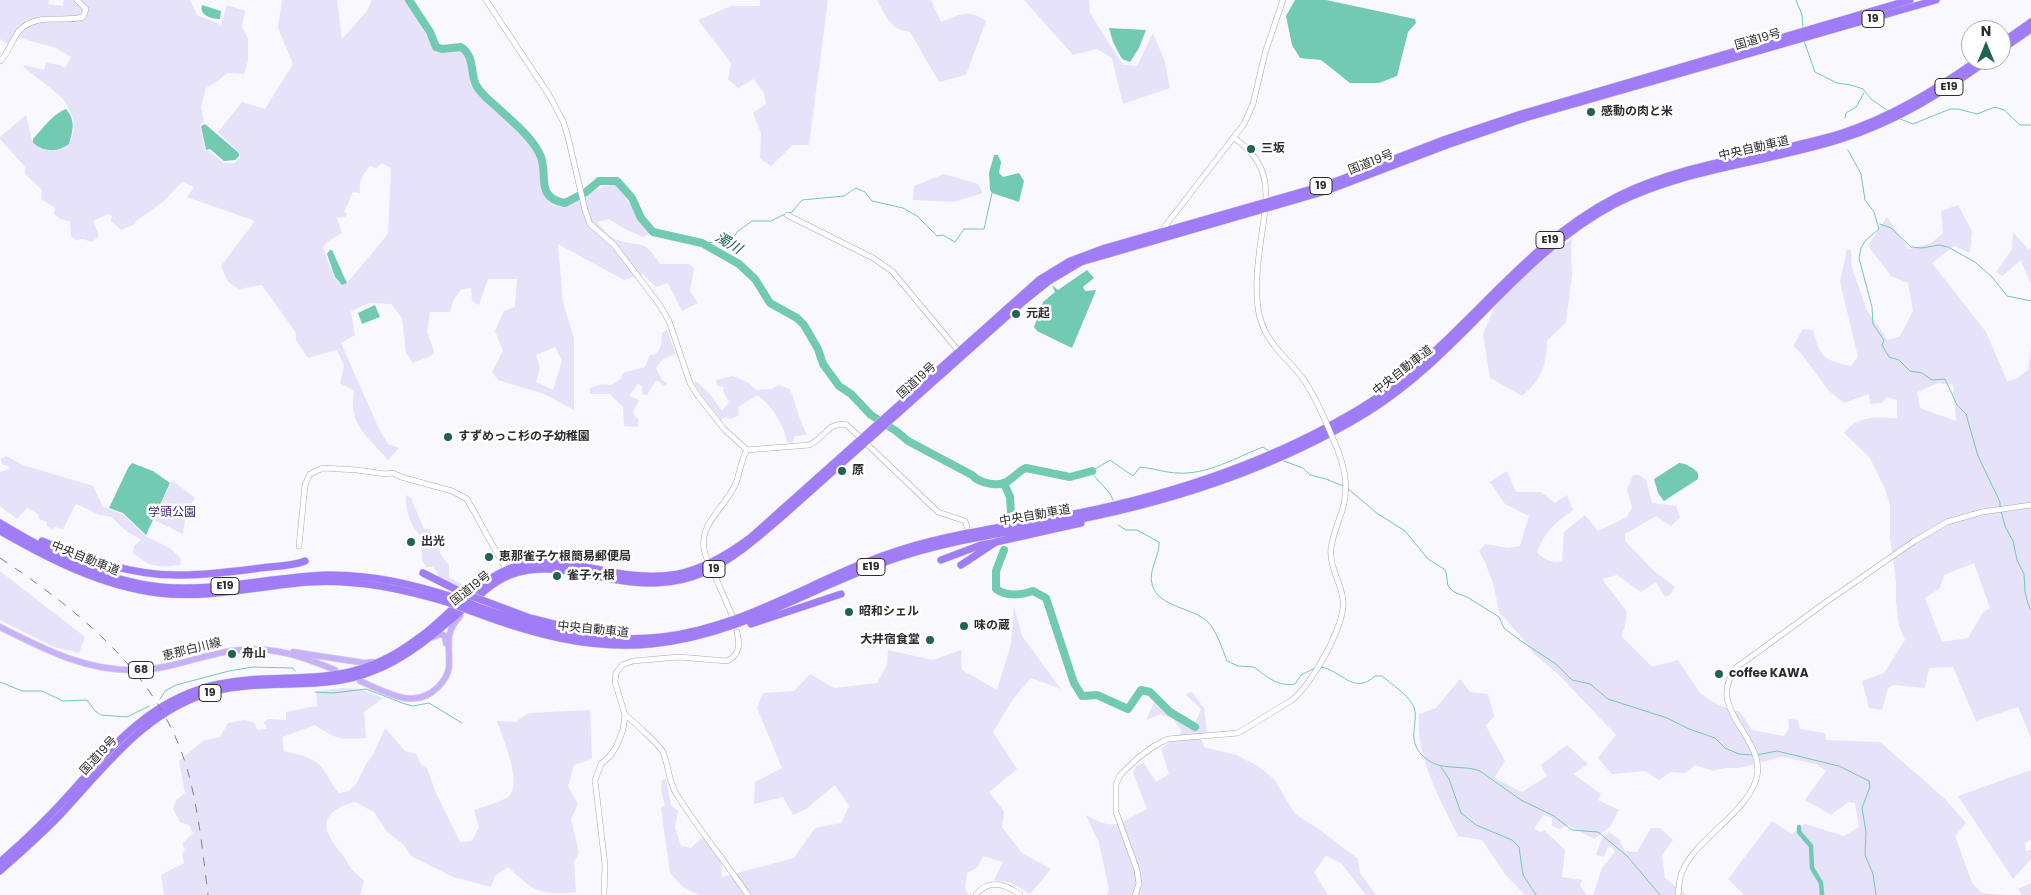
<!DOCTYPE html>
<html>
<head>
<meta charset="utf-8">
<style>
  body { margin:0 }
  #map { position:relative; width:2031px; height:895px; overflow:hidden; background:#f9f8fe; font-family:Poppins,sans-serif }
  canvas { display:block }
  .north { position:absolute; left:1961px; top:20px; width:50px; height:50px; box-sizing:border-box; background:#fff; border:1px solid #ababac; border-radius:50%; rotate:0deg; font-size:14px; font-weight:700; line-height:20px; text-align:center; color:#2d2c2f }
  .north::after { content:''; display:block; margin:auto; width:18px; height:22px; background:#206353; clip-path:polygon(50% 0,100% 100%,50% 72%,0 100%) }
</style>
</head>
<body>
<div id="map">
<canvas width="2031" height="895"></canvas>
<div class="north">N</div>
</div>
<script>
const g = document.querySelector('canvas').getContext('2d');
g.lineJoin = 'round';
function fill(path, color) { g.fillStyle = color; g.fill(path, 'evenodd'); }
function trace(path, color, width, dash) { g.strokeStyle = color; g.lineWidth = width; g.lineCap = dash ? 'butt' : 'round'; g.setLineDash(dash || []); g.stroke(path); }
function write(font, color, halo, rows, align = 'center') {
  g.font = font + ' Poppins,"Noto Sans JP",sans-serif'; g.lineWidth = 5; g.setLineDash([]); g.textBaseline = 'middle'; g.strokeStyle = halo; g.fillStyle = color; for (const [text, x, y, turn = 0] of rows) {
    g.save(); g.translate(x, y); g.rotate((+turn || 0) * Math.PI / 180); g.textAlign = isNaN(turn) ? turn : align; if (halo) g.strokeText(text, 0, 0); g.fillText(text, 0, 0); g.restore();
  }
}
const green = new Path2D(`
  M0,0H49L48,4L63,6L64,0H190L197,15L221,25L227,5L245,11L242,27L248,38V61L244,74L227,73L219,80L206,88L201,107L204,122L200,125L205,150L209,151L224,163H235L240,158V153L218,132L242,102L265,109L293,64L278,28L282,0H337L342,39L367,11L372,0H409L414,15L435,50L443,52L463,50L471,65L470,84C489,111 525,125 540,156C548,175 533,187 554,206C579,205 591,187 616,184L650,234L643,237L625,229L609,219L597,222C602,227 610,238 617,240C641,248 643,237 660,264H689L694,268L690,291L698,303L682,311L668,283L656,287L643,274L624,280L558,244L563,303L574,338V410L544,394L498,380L492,372L503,351L495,331L504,311L515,307L517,279H488L479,305L472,301L471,288L462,289L454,299L450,312H430L427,332L434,351L431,356L413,363L406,353L402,318L391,304L369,303L351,311L355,335L341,343L380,431L388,444L399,448L388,460C368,437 348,425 354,391L340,383L344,366L337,350L308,358L296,340V333L262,285L239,289L228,282L221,266L255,221L187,197L194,187L182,182L163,202L136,221L135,224L121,230L111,221L112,216L108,214L93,221L99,236L92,242L83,239L76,240L71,236L70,221L60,219L54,214L55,208L41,199L42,190L25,174V167L0,139V137L26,115L33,144C68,165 86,131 65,102C59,93 33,75 23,67L25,65L44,70L46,63L60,65L65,68L71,57L56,48L13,36L8,44L0,39ZM382,163L391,168L388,234L347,283L342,285L334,278L323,248L327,242L342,233L337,218L345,217L347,214L344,212L353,192L360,193C359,181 362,175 370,166L376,168ZM555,347L562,361L553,390L536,382L540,368L536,355Z
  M760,0H828L809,145H793L771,166L760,158L761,133L753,113L766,104L764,93L754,79L738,88L728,79L731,63L698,20L731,6H760Z
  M877,0H931L941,22C960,15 968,8 986,21L966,75L939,82L910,32C890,30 886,16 877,0Z
  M1024,0H1089L1090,13L1123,65L1137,66L1153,33L1165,62L1170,88L1123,104L1112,58L1097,49L1073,55Z
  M944,174L978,184L983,193L954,202L913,200L914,186Z
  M1958,205L1972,231L1970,253L1954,246L1932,263L1986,332L2007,381L2016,379L2028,370L2031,347V738L2018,707L1976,721L1953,667L1929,668L1925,688L1894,685L1888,688L1882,710L1869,708L1862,681L1884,673L1905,640L1899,626L1896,602V581L1890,538V505L1885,489L1870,458L1844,433C1857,415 1877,417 1897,418V400L1887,397L1882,403L1870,404L1869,394L1844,403L1828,390L1801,353L1793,346L1803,329L1813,330C1822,359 1822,359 1851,366L1858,357L1840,282L1847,249L1851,250L1852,268L1867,310L1888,340L1900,336L1913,311L1908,283L1891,276L1868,246L1887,217L1909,249L1931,243L1943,233L1941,211ZM1938,383L1953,385L1956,421L1920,408L1917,392ZM1974,563L1990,608L1983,612L1968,638L1942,642L1925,598L1940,588L1944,575Z
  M2013,232L2028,249L2031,248V285L2021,260L2002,276L1996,272L2012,249Z
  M1572,239L1571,249L1572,275L1566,322L1547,341C1546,367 1542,379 1522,396L1490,378L1483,334L1498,299L1534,263Z
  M667,330L676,354L663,359L656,368L662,380L667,383L665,386L656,380L647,395L642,394V386L638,384L629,396L639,400L633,413L638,419V427L624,426L623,407L610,394H590V388L602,384L611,385L621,379L623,373L645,367L650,355L656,354C663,346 661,342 662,333Z
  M733,376L749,383L756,390L771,389L779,385L790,389C796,405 799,420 807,435L795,436L792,443L787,442C785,426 771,404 757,395L738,407L739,415L731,419L726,417L721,420L700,393L694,382L696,381L709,393L722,411L729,402L723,391L724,387L717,386L716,380Z
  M6,456L23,465L93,486L103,507L122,514L147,537L170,548L181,559L180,565C169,566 157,568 147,563C142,561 139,556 133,554L134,546L141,540L125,530L112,517L100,515L76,504L63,529L55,527L52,529L47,526V522L39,519L38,514L27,508L17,519L0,506V472L9,469L8,466L3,465L0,459Z
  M1507,471L1516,492H1541L1555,503L1567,495L1573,510C1556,522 1543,533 1537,553C1545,559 1551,564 1562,561L1564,532L1585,515L1598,531L1627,517L1632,507L1627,490L1633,475H1639L1646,480L1652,503L1676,506L1680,518L1671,526L1656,516L1625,534V541L1654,571L1675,587L1670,595L1665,597L1656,582L1641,592L1617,575L1602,579L1627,612L1625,626L1621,636L1652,667L1678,660L1700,693L1718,705L1740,712L1752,730L1784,736L1789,728L1788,719L1798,720L1800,729L1824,733L1827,740L1880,742L1944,798L1966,823L1955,836L1972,883L1982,893L2005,895H1744L1728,879L1772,821L1792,834L1805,824L1844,836L1859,827L1855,803L1848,802L1831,815L1805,800L1826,771L1816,764L1782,757L1739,768H1725L1713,771L1695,765L1686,773L1671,772L1659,780L1645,771L1612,774L1598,758L1616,735L1559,675L1535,655L1523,639L1499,612L1494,586L1485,562L1479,551L1485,544L1509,548L1520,546L1529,516L1505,504L1490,482Z
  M172,480L195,498L186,512L183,534L154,520Z
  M406,495L411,498L424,529H429L441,555L449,565V577L460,583L463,589L437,577L438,574L433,567H426L422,559V538C410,523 406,515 406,495Z
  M0,571L85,637L79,653L54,647L0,620Z
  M1014,606L1022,636L1061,689L1031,678L1013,699L993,732L1017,769L989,792L1004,811L1002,827L1022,853L1051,869L1030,894L1012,883L994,880L1003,862L983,856L978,867L967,873L965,889L969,895H699L683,887L670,873L661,808L665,806L661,790L662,780L666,779L671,805L678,811L675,828L681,846L691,848L703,837L721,862L722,877L794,858L815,828L841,823L849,806L835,785L806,809L793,815L783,797L754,804L755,782L782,768L757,708L763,693L794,691L810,674L834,688L877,683L887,665L888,650L933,660L961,650L962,670L997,690L1011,644Z
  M1460,679L1470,692L1488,694L1494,716L1486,726L1505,761L1494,778L1522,792L1547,776L1541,765L1567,745L1588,764L1573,774L1601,794L1598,800L1619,810L1610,827L1594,839L1568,825L1560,829L1552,826V818L1544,815L1534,828L1540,832L1544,830L1565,850L1562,877L1582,880L1580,886L1587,895H1525L1505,874L1482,840L1458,836C1440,799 1415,756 1419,714L1436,708Z
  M343,688L359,689L383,698L364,712L366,738C339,740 336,739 315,725L282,737L284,751C298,755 314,756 323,769C329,778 332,785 339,793L349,791L357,783L366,764L373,755L385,728L405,751L416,754L421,764L427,768L436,793L460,842L472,841L479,827L474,810C484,806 499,803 508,797C524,785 502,737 497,721L515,722L529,713L590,710L592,759L574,765L568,786L578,804L571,819L579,853L574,862L576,892C536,895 536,892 508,867L495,876L491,887L453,877L411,856L403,844L387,832L374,812L355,802C319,811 320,829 342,854C345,857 346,861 348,864C352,871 359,876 364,881L360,895H164L161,875L184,863L182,854L185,850L182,844L193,833L189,825L180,822L173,809L176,800L185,793L179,761L203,741L220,737L228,723L245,720L255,723L257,730L267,729L264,722L268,719L286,720V712L317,706L316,691Z
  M1189,692H1192L1204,708L1207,732L1201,739L1204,747L1236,755L1258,766L1274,779L1295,814L1320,830L1358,859L1360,873L1376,895H1366L1341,863L1326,856L1314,872L1328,895H1107L1109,890L1099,843L1086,815C1115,832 1119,823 1147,809L1133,773L1137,765L1144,763L1156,782L1169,774L1161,749L1182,732L1173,719L1161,714L1146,720L1155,701L1169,714L1193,729L1201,709L1186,695Z
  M2031,770V840L2025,843L2026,851L2031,850V859L2013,879L1958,796Z
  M1651,828H1660L1673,840L1662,855L1665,878L1687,895H1593L1602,868L1615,852L1612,847L1608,846L1604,857L1596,855L1601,840L1609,832L1619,839L1625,851L1637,852Z
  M2031,883V895H2022L2018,889Z`);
const water = new Path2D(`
  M1295,0H1326L1415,19L1416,23L1408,32L1397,76L1379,83H1350L1321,60L1300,58L1292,45L1286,16Z
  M202,5L221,11L220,19C211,19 199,15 202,5Z
  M1109,28L1146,30L1139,48L1130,62L1122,59L1113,42Z
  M66,109C76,121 73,130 69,144C57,153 44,152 33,143V139C42,129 54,113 66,109Z
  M205,124L239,153V156L235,160L224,161L210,149L206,150L201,126Z
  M994,155H998L1001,162L999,173L1003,177L1019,173L1024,181L1019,202L992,193L990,190L989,173Z
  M330,250H332L347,283L342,285L335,277L327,254Z
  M1087,270L1094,278L1083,287L1085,291L1096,290L1095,293L1072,348L1037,331L1034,327L1043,302L1055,292L1052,285L1058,290Z
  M375,305L380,317L362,324L358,313Z
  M132,463L153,471L170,483L146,535L123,513L109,508L128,468Z
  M1679,463C1685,463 1694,468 1698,473V479L1664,501L1658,493L1654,479Z`);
const stream = new Path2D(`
  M1796,0L1802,15L1803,27
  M1804,41L1815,72L1837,83L1851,85L1863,89L1871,99L1888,111
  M1845,118L1846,113L1856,107L1864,93
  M1900,119L1913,124L1950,109H1958L1977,114L1995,107L2004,110L2020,125H2031
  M1848,150L1861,174L1865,200L1874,212L1879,229L1865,241L1861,248L1859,258L1872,307L1873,324L1884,340L1882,345L1889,357L1899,360L1910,371L1922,373L1932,380L1945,379L1957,405L1966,414L1978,456L2000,502V507
  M1880,224L1891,228L1911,247L1922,248L1939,245L1948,247L1975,262L1992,277L2007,296L2031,301
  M702,243L727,241L732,239L738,231L752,221H771L783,215L792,212L802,200L844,196L856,188L865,192L872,201L903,208L917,216L937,236L943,235L955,242L964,229H984L992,193
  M1281,460L1303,468L1310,475L1326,479L1343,486
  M1347,488L1378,514L1405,531L1428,559L1444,569L1446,572L1448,586L1454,592L1467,597L1499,617L1504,628L1521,641L1556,664L1572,680L1590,684L1608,699L1667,718L1689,729L1715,738L1725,748L1739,754L1752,755
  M1113,500C1109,488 1097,483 1092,471L1110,460L1133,476L1140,467C1153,468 1166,473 1178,473C1207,475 1237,457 1263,447L1270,452
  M2001,511L2005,526L2013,541L2017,560L2024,574L2025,592L2028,604L2031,610
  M1118,525L1126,530H1137L1159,542C1160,556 1148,570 1152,584C1158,608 1193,607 1208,622C1217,632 1222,648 1227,661L1238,666L1254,667C1267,677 1278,687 1295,684L1301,675L1315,668
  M1321,667C1341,670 1354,696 1375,676H1382C1391,684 1407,694 1413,705C1421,721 1404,739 1424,757C1440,772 1461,764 1480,771L1521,800L1554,816L1572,830L1598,832L1627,856L1660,895
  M0,682L22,691H42L63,701L87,700L95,711L101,715L127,717L149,706
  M315,692L333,693L366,689L405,704L413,706L429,703L462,723
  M160,699L165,691L176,685L229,671L253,667L293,668L295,671
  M1756,755L1777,751L1839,766L1869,781L1870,787L1862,808L1866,832L1865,855L1873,874L1876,895
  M1441,767L1449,779L1461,813L1476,825L1512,840L1519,847L1523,875L1536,895`);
const canal = new Path2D(`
  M1799,827V832L1811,846L1812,868L1821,883L1822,895`);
const river = new Path2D(`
  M409,0L430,32L436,47L442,49L461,47C475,56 470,73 476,85C482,96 492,102 500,110C514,123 534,139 541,157C548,175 535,198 565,203L586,192L599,181H617L632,198L641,218L653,232L702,243L739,264L755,279L770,303L797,318L804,325L818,349L823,364L839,386L851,394L871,415L896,431L908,441L972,475C979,483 997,487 1006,482C1014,478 1018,471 1026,468L1070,477L1092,471
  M1004,483L1010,497L1011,512
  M1004,550L996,571V589C1007,597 1021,595 1033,591L1046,598L1074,683L1082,696L1097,695L1128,709L1141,690L1150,692L1170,712L1195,727`);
const secondary = new Path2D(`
  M486,0L549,95L563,121L568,137L585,210L590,224L614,245L659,304L669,321L690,383L698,396L724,429L747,450L809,445C824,439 829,420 847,425L938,512L965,521L967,527
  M0,61C9,53 11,41 19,31C36,12 62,23 83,17L86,9L77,0
  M1234,138C1275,166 1267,197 1261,239C1258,261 1255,285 1258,308C1263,343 1285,354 1304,380C1312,392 1319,406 1325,420
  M787,215L873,258L892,271L961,354
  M1164,231L1166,225L1244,124L1253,104L1265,53L1283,0
  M299,546L305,485L310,474L323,468L357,470L385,474L393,473L401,477L452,491L467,499L508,573
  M707,559C693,526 724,511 736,483C740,472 741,460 747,450
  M714,574L732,615
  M625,715C630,718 661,747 663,752C669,766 668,781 677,795C699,830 725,861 748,895
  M604,895L605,865L595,780L601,764L610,756L616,747L623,730L625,715L615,682L616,673L622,665L633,661L679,657L727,661C740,655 740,644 737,632
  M976,895C988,878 1006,884 1020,895
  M1135,895L1139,884L1137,870L1116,812V785L1120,775L1138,758L1154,746L1168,739L1238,733L1292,700C1311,686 1346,624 1343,600C1341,582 1329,567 1331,548C1333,535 1338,523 1342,511C1350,486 1344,464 1334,441
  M1678,895C1679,888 1679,879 1682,872C1695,839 1750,811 1757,776C1765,736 1703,709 1737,667L1829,600L1913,542L1947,522L1982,512L2031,505`);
const primary = new Path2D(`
  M0,627C44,649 85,671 136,670C172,670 204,653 239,650C273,646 304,657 335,670
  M433,637L441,634L445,636L446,643
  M293,652L365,663L373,662
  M360,681C386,692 415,711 438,687C444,681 448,675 449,667C450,645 444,633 460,616`);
const highway = new Path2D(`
  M2001,43L2031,22
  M2001,50L2031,29
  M0,523C48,552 104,581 161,587C216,592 271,577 326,575C372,574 416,585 459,599
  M0,531C49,559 101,586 158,593C209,599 258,586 309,582C358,579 403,589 450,603
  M42,541C86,559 132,576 181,575C205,575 229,572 253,569C270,566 290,567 305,561
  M941,560L981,545L993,543
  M961,565L996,542L1081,523
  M423,573L465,594
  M482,600L530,618L586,632
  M476,606C540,629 593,644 662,637C749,627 821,574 903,549C959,532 1017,525 1074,514C1174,494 1273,461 1361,408C1459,349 1513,250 1616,197C1686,162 1765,156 1839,134C1890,118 1935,90 1978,60
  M471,611C529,633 589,650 651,644C744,635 817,583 903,556C959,538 1018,531 1076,520C1177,500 1277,467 1366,413C1461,355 1515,257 1615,204C1686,168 1766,163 1841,139C1895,122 1942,93 1988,60
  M751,624L841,594
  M0,862C23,842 45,821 65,799C109,751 144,704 210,686C268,671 330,688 385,659C400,652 415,641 428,631C457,607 482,576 519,565C545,558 570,564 596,569C661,584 696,578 750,538L1039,280L1070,261L1105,248L1329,184L1446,139L1521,114L1910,0
  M0,871C20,853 41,835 60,815C106,766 146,709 215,691C267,678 323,692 373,671C408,658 439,630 467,606C482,593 496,579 516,573C543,564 575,572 602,577C689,596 723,568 786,513L1024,301L1049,281L1081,262L1326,191L1447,145L1525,118L1936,0`);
const rail = new Path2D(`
  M0,558C79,611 161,675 188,772C199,812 203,854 208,895`);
const secondaryBridge = new Path2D(`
  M1325,420L1334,441`);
const highwayBridge = new Path2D(`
  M465,594L482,600
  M459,599L476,606
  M450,603L471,611`);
const markers = [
  [1591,112,5,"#206353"],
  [1251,149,5,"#206353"],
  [1016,314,5,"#206353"],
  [448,437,5,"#206353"],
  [842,471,5,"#206353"],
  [411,542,5,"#206353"],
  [489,557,5,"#206353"],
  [557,576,5,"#206353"],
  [849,612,5,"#206353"],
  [964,626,5,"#206353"],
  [930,640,5,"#206353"],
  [232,654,5,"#206353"],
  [1719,674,5,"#206353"]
];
const shields = [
  [1873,19,22],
  [1949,87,28],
  [1321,186,22],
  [1550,240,28],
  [871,567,28],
  [714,569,22],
  [225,586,28],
  [141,670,25],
  [210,693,22]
];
const shieldNames = [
  ["19",1873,19],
  ["E19",1949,87],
  ["19",1321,186],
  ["E19",1550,240],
  ["E19",871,567],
  ["19",714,569],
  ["E19",225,586],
  ["68",141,670],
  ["19",210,693]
];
const streetNames = [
  ["国道19号",1758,40,-16],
  ["中央自動車道",1754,149,-13],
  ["国道19号",1371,163,-21],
  ["中央自動車道",1403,371,-38],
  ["国道19号",917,381,-42],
  ["中央自動車道",1035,516,-10],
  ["中央自動車道",85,559,22],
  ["国道19号",471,589,-38],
  ["中央自動車道",593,630,6],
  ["恵那白川線",192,650,-14],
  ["国道19号",99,756,-47]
];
const poiNames = [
  ["感動の肉と米",1601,112],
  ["三坂",1261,149],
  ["元起",1026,314],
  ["すずめっこ杉の子幼稚園",458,437],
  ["原",852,471],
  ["出光",421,542],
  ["恵那雀子ケ根簡易郵便局",499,557],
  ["雀子ヶ根",567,576],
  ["昭和シェル",859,612],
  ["味の蔵",974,626],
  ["大井宿食堂",920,640,"right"],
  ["舟山",242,654],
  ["coffee KAWA",1729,674]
];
const parkNames = [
  ["学頭公園",172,513]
];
const waterNames = [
  ["濁川",728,244,31]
];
fill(green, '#e6e2f9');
fill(water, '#72cab2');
trace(stream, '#72cab2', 1);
trace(canal, '#72cab2', 4.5);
trace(river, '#72cab2', 8);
trace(secondary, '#a9a8b0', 6);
trace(primary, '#d5d5d5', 7);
trace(highway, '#d5d5d5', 8);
trace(secondary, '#fff', 5);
trace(primary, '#c6b1fa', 5.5);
trace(highway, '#a07df7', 7);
trace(rail, '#828186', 1, [9, 9]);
trace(secondaryBridge, '#a9a8b0', 6, []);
trace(highwayBridge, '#d5d5d5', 8, []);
trace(secondaryBridge, '#fff', 5);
trace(highwayBridge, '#a07df7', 7);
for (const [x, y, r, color] of markers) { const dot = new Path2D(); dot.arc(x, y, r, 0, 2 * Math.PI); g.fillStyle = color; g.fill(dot); trace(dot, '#fff', 2); }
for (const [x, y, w] of shields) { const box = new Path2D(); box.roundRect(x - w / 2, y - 8.5, w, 17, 4); g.fillStyle = '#fff'; g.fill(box); trace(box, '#2d2c2f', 1); }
write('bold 11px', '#2d2c2f', null, shieldNames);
write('12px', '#2d2c2f', '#fff', streetNames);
write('bold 12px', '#2d2c2f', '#fff', poiNames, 'left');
write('12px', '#3b226d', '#fff', parkNames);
write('italic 14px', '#185f4f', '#fff', waterNames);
</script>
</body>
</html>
